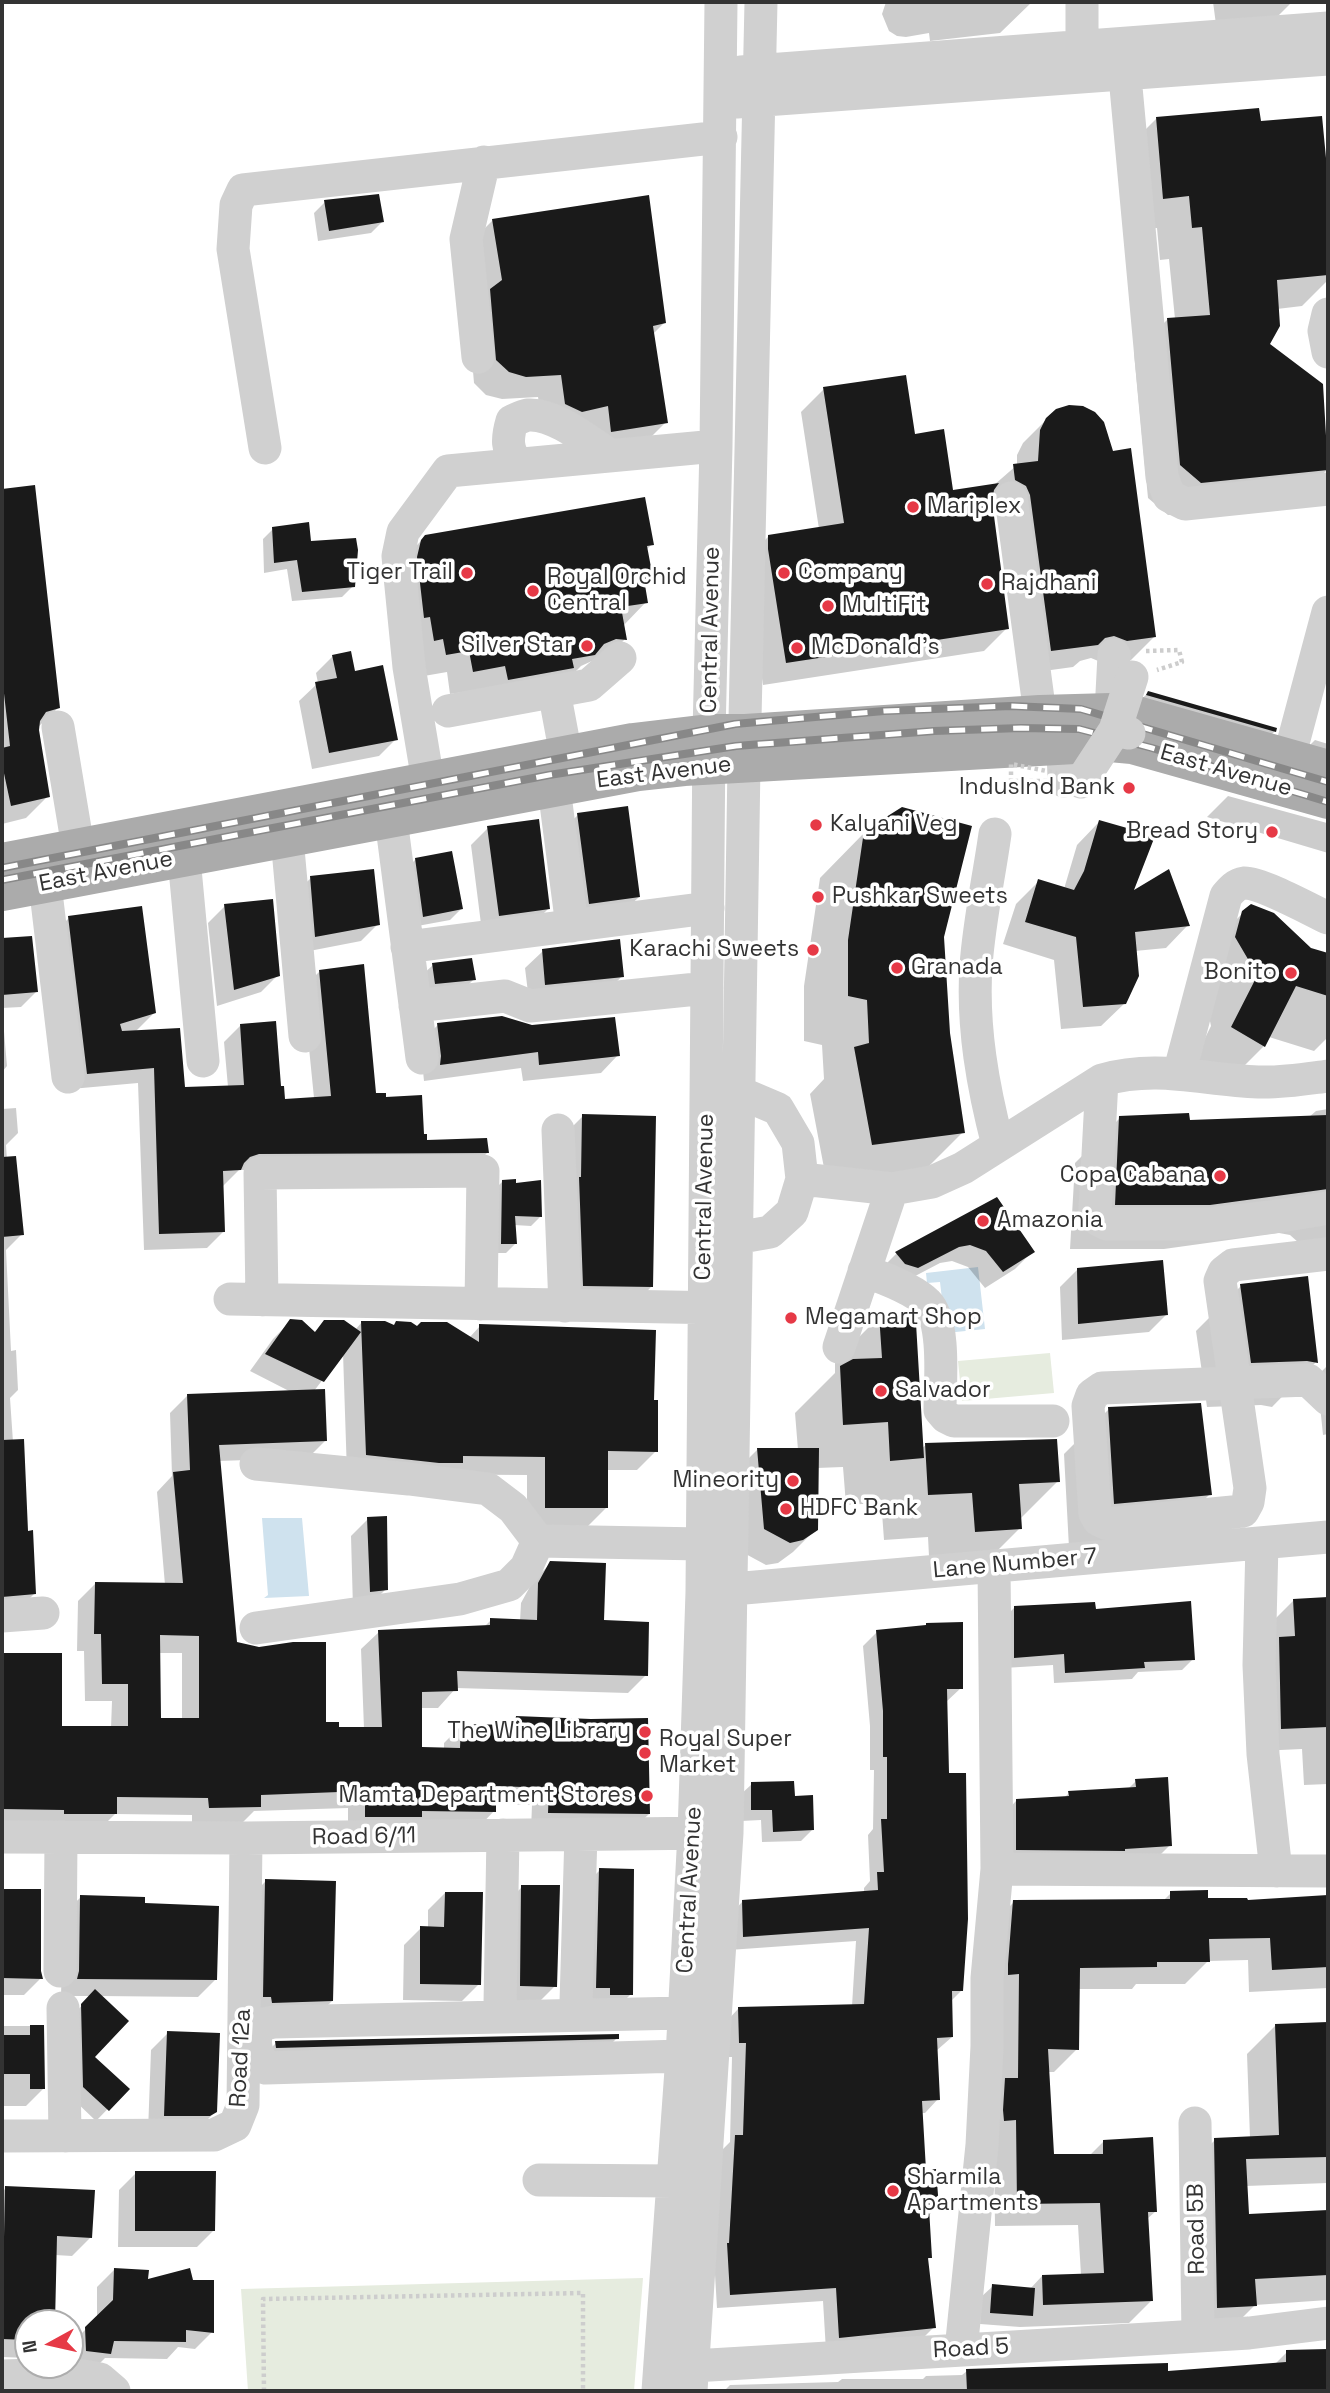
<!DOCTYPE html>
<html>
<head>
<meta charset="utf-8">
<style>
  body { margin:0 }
  #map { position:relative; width:1330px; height:2393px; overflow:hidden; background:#fff; font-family:"Space Grotesk",sans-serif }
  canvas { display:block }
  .frame { position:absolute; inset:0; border:4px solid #333; pointer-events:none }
  .north { position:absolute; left:14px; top:2309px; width:70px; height:70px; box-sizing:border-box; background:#fff; border:2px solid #adadad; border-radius:50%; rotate:262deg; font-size:19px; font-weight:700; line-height:28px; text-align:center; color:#333 }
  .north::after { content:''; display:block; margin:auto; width:24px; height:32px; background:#e63946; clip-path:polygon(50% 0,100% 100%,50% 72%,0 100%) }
</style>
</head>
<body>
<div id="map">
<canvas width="1330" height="2393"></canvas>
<div class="frame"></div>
<div class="north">N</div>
</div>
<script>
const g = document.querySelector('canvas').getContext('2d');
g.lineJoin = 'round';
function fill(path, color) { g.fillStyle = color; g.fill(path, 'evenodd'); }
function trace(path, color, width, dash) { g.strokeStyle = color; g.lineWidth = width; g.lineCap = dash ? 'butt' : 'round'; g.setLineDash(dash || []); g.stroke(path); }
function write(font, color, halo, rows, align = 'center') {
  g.font = font + ' "Space Grotesk",sans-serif'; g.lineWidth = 7; g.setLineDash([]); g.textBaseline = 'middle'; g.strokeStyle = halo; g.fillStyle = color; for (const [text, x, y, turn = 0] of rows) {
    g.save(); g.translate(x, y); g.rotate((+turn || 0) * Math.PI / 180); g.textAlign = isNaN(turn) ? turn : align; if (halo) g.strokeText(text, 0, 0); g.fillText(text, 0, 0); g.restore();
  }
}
const green = new Path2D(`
  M1050,1353L1054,1393L962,1401L958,1361Z
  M643,2278L634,2391H248L241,2289Z`);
const water = new Path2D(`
  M978,1267L985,1329L946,1333L940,1282L927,1283L926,1273Z
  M262,1518H302L309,1596L264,1598L268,1595Z`);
const shadow = new Path2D(`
  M886,2H1032L1000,33L930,41L929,33L906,37L897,36L889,31L882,14Z
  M1213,2H1292L1269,25L1217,32Z
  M1321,117L1328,198V280L1302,306L1277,309L1268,344L1327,470L1294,503L1168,515L1148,498L1134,353L1167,320L1175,319L1169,259L1160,260L1157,228L1130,231L1123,152L1156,119L1259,123Z
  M325,202L382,222L371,233L318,241L314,213Z
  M493,220L664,323L653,334L666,422L643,445L543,427L538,397L502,399L486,395L474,383L468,313L470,243Z
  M824,389L913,436L951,492L994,485L1017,465V455L1023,443L1047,419L1154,637L1131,660L1103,663L1091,658L1080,661L1073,667L1029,673L1003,508L990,501L1007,628L984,651L763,685L746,572V559L769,536L819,529L801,412Z
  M33,487L58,708L37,728L48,796L26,818L2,824V490Z
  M273,529L309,543L353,586L342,597L292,601L287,569L264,573L263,539Z
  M426,536L652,544L646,550L651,577L643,585L646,602L623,626L625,639L603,662L592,661L581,666L570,677L450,694L447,672L424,676L402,560Z
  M333,656L354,673L396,739L379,756L312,769L299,701L318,683L316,673Z
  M1148,693L1275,731L1252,754L1125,715Z
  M1315,740L1328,744V853L1207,817L1228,796L1327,823V817L1292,763Z
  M578,815L639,897L621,914L572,920L560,832Z
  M1099,822L1131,894L1188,925L1166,948L1135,951L1125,1003L1101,1026L1061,1029L1054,960L1003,944L1016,904L1039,881L1064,889L1077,845Z
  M488,828L549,908L531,926L482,932L471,845Z
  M865,832L942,937L948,1033L963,1132L918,1177L828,1189L810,1094L824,1079L822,1045L804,1041V986L820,878Z
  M416,859L461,909L450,920L412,927L405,870Z
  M311,878L378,924L361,941L299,953L293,895Z
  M225,906L278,975L261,992L217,1006L208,923Z
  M1243,913L1310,950L1328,955V1037L1314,1051L1269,1037L1264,1046L1219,1091L1188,1072L1211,1026L1197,958Z
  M69,918L154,1013L135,1032L184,1089L228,1087L224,1042L241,1025L279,1088L283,1101L314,1098L303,988L319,972L375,1095L426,1142L487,1153L471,1169L239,1170L223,1186V1232L207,1248L144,1250L138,1083L71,1089L53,934Z
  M30,938L37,991L21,1007L2,1008L7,1066L2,1072V940Z
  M543,951L622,976L605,994L529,1001L525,968Z
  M433,965L474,979L463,990L424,995L421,976Z
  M438,1025L618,1055L601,1073L523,1081L521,1068L424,1081L420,1042Z
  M16,1108L18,1133L6,1145L8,1176L22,1234L6,1250L11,1351L16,1350L18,1390L10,1398L13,1442L34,1594L18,1610L2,1611V1109Z
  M1328,1109V1240L1299,1243L1290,1235L1279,1233L1164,1249H1070L1075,1163L1120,1118L1188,1121L1309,1117L1316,1111Z
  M583,1116L651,1287L629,1310L561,1308L560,1139Z
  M503,1181L514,1185L540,1217L531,1226L514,1225L516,1243L506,1253H492L493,1191Z
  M996,1199L1032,1252L1015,1269L985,1288L968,1267L952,1261L940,1263L900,1284L879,1271L896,1254Z
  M1077,1270L1166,1315L1149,1332L1062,1340L1060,1287Z
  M1241,1286L1316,1362L1272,1407L1261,1405L1207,1407L1196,1331Z
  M880,1316L922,1448L926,1445L1058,1481L1020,1519V1528L975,1573L930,1576L928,1537L884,1540L881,1499L878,1503L846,1505L843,1467L817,1468L816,1529L793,1552L778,1563L766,1565L742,1552L735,1472L757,1450H798L795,1413L835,1373V1361Z
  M291,1321L314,1333L325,1322L355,1330L362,1322L416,1328L469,1338L480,1326L652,1402L656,1451L637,1470H606V1508L587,1527H527V1475L347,1474L343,1353L314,1391L326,1440L308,1458L218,1461L235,1644L324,1724L337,1729H364L361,1649L379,1632L484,1627L491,1620L520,1621L521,1603L533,1581L551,1563L646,1675L628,1693L456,1688L438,1708H420V1749H444V1743L461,1726H508L516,1717L649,1814L631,1831L531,1830L532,1805L494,1804V1811L477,1829L348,1834V1808L254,1811L242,1823L192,1825V1815L115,1814L98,1831L2,1827V1655L60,1654V1727L111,1728L112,1701H85L84,1651H77L78,1601L96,1583L165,1585L157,1492L172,1476L170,1413L188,1395L291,1392L250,1371L273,1339ZM159,1653H182V1720L159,1719Z
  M1328,1365V1434L1323,1435L1317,1376Z
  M1109,1409L1210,1494L1165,1539L1069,1548L1064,1454Z
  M368,1519L386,1589L369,1606L353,1609L351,1536Z
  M1328,1599V1784L1304,1785L1302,1749L1259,1751L1271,1623L1294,1600Z
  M1014,1608L1094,1611L1193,1659L1182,1670L1138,1672L1132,1679L1054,1683L1053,1665L1004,1668L1003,1619Z
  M877,1632L961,1688L946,1702L947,1774L961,1991L951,2001L952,2037L936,2051L938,2099L925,2113H921L925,2172L937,2207L928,2216L930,2257L927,2260L934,2327L920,2341L826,2351L823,2301L717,2308L714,2258L721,2151L730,2142L732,2057H725V2023L738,2009L852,2006L856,1941L729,1950V1916L743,1901L864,1893V1888L870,1881L868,1835L873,1829L874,1770H870V1726L863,1646Z
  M1136,1781L1170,1845L1156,1859L1003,1863V1815L1016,1801L1064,1798L1069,1793L1128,1789Z
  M752,1784L793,1798L812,1830L801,1841L762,1842L761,1820L741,1821L740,1795Z
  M600,1870L631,1994L614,2011L579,2004L583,1887Z
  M266,1881L332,2001L309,2024L249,2025L243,1904Z
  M522,1887L555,1986L538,2003L503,2002L505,1904Z
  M2,1890L40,1891L41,1978L24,1995H2Z
  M445,1893L479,1984L462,2001L403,2000L404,1945L421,1928H428V1910Z
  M1171,1893L1207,1900L1246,1902L1328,1897V1988L1249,1992L1248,1960L1208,1961L1185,1984H1136L1132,1989H1078L1077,2049L1054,2072H1047L1052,2156L1090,2155L1103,2142L1156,2211L1147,2219L1152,2300L1129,2323L1020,2327L980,2324L981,2297L993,2286L1030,2289L1042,2276L1081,2275L1078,2225L995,2226L991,1925L1014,1902L1163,1901Z
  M81,1897L143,1905L215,1980L198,1997L99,1996L93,2057L127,2089L96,2121L73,2099L71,2017L91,1996H61L63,1914Z
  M1328,2024V2183L1246,2186L1248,2216L1328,2212V2300L1255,2305L1227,2333L1189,2335L1187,2168L1215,2140L1250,2138L1247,2054L1275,2026Z
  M2,2026H42L43,2089L26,2106H2Z
  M168,2033L216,2111L198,2129L148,2132L151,2050Z
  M617,2038L596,2059L254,2065L276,2043Z
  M136,2173L214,2230L197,2247H118L119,2190Z
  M6,2188L91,2237L72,2256L55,2255L53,2323H28V2358L2,2357V2192Z
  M114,2270L146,2281L212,2332L195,2349L178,2347L167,2359L105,2358L92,2371L70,2365V2345L97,2318V2287Z
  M1328,2351V2391H724L730,2385L838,2382L842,2379H923L926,2376L962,2375L967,2371L1167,2373L1274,2365L1287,2352Z`);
const building = new Path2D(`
  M1259,108L1261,121L1322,116L1328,179V275L1277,280L1280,326L1270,344L1323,384L1328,470L1201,483L1180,465L1167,318L1210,315L1202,227L1192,228L1189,196L1163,199L1156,117Z
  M379,194L384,222L329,231L324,200Z
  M649,195L666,323L653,326L668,423L611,432L608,406L582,412L565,404L561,375L526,377L509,372L496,360L490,289L502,280L492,219Z
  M906,375L915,434L944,429L953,490L999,483L994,490L992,501L1009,629L786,663L768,549V535L844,523L823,387Z
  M1069,405L1083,406L1095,412L1104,422L1113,451L1131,448L1156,637L1127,641L1114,636L1105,638L1098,645L1051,651L1030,495L1026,486L1015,480L1013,464L1038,461L1040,430L1046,418L1056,409Z
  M35,485L60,708L46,712L40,721L39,730L50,797L11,806L2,764V748L10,746L2,676V489Z
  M645,497L654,545L647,546L653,578L644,579L648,603L621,607L627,640L616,639L604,644L595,655L572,659L574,668L508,680L505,666L473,672L469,651L446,655L443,639L434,641L430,617L424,618L417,557L421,540L425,535Z
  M309,522L311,541L356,538L358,550L355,587L302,592L297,560L274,563L272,527Z
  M351,651L355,671L383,665L398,740L329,753L315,682L337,678L332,655Z
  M1148,691L1277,728L1276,732L1146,695Z
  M628,806L640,897L589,904L577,813Z
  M902,807L972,826L944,937L950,1033L965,1133L872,1145L854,1047L869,1043L867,1000L848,996V940L864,831Z
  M539,819L550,909L499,916L487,826Z
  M1099,820L1155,836L1134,890L1169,869L1190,926L1135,932L1139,976L1126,1004L1083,1007L1076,937L1025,922L1038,879L1074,890L1084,871Z
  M452,851L463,909L423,917L415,858Z
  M374,869L380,925L315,937L310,876Z
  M273,899L280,976L234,990L224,904Z
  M1251,904L1274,913L1311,948L1328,953V996L1296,986L1265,1047L1231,1027L1255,980L1252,966L1235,937L1242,911Z
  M142,906L156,1013L120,1024L122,1031L180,1028L185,1087L244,1085L240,1024L276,1021L281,1086H284L285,1099L331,1096L319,970L364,964L376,1093H386V1097L422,1095L424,1134H427V1140L487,1138L489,1153L259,1154L250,1157L244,1163L241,1170L223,1171L225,1232L159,1234L154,1068L87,1074L68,916Z
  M32,936L38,992L2,995V938Z
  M620,939L624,977L545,985L542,949Z
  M472,958L476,980L435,984L432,963Z
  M502,1016L532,1025L615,1017L620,1056L539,1065L538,1052L440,1065L441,1056L437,1023Z
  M1189,1113L1190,1120L1328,1115V1189L1210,1205H1115L1119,1116Z
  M582,1114L656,1116L653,1287L583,1286L579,1177H581Z
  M16,1156L24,1235L2,1237V1157Z
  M516,1179V1183L541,1180L542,1217L515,1216L517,1244H501L502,1180Z
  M997,1197L1035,1252L1003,1272L986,1251L970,1245L959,1247L918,1268L905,1264L895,1252Z
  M1163,1260L1168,1315L1078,1324L1077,1268Z
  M1308,1276L1318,1363L1307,1361L1251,1363L1240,1284Z
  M908,1312L916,1323L924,1458L890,1461L888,1422L843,1425L840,1366L853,1359L882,1358L879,1314Z
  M290,1319L302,1320L315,1332L324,1320H344L361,1332L324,1382L265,1354Z
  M361,1321H385L394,1325L396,1321L411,1322L417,1326L421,1322H447L479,1342V1324L656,1330L654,1400H658V1452L608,1451V1508H545V1457L463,1456V1463H439L366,1455Z
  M325,1389L327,1441L219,1445L237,1642L259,1647L293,1642H326V1722H339V1727H382L378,1630L490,1625V1618L537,1620L538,1583L550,1561L606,1563L604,1620L649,1622L648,1676L457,1671L458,1691L422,1692V1747L460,1748L461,1724L515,1725L516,1716L591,1719L648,1718L650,1814L548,1813L549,1788L496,1786V1812L422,1811V1817H365V1791L261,1795V1807L209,1808L208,1798L117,1797V1814H64V1810L2,1809V1653H62V1726H128V1684H102L101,1634H94L95,1582L183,1583L173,1472L190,1470L187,1394ZM160,1635L199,1636V1718H161Z
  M1201,1403L1212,1495L1114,1504L1108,1407Z
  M24,1439L28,1531L33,1530L36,1594L2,1597V1440Z
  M1057,1439L1060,1482L1019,1484L1022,1529L975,1532L972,1493L928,1495L925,1443Z
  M757,1448H819L818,1530L803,1540L790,1543L764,1529Z
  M387,1516L388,1590L370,1592L367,1517Z
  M1328,1597V1727L1281,1729L1279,1637L1295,1636L1293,1599Z
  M1191,1601L1195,1660L1144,1662L1145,1668L1065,1673L1064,1654L1014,1658V1606L1095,1602L1096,1609Z
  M963,1622V1689H947L949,1773H966L968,1919L963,1991H952L953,2037L937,2038L940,2100L922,2101L926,2170L936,2169L939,2208H929L932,2258H928L936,2328L839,2338L836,2288L730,2295L727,2243H729L735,2135H743L746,2043H739L738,2007L864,2004L869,1928L743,1937L742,1900L878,1890L877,1872H884L881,1819H887V1757H883V1711L876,1630L926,1625V1623Z
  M1168,1777L1172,1846L1125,1849V1851L1016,1850V1799L1069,1796L1068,1791L1136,1787L1135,1779Z
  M794,1781L795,1796L813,1795L814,1830L773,1832L772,1810H751V1782Z
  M599,1868L634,1869L633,1995H610V1988H596Z
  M265,1879L336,1881L333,2001L272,2003L271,1997H263Z
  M521,1885H560L557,1987L520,1986Z
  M2,1889H41V1971L43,1979L2,1978Z
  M1208,1890V1898H1247L1248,1900L1328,1895V1967L1272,1970L1270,1938L1209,1939L1210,1962H1157V1967L1080,1968L1079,2050L1048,2049L1054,2154H1103V2140L1153,2137L1157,2212H1148L1153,2301L1043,2305L1042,2275L1104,2273L1100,2203L1017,2204L1016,2120L1004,2121L1003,2110L1005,2078H1018L1019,1974L1008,1975V1964L1013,1900L1170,1899V1891Z
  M445,1892H483L481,1985L420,1984V1926L444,1927Z
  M80,1895L145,1897V1903L219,1906L217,1980L77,1979L79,1971Z
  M95,1989L129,2021L95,2057L130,2089L109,2111L83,2087L81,2004Z
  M1328,2022V2157L1246,2159L1249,2214L1328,2210V2275L1255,2279L1257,2306L1217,2308L1214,2138L1279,2135L1275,2024Z
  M30,2025H44L45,2089H30V2074H2V2035H30Z
  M167,2031L220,2033L217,2112L210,2116H164Z
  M619,2034V2039L276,2048L275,2041Z
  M135,2171H216L215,2231H135Z
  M5,2186L95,2190L92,2238L57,2236L55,2323H28V2340L2,2339Z
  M114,2268L149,2270L148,2279L190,2268L193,2280H214V2333L186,2330V2342L114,2341L111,2354L86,2351L85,2327L113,2300Z
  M992,2284L1035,2288L1033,2316L990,2313Z
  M1328,2349V2391H967L966,2369L1168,2363V2371L1286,2362V2350Z`);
const path = new Path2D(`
  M1146,651L1179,650L1182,662L1157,670
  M264,2391L263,2299L583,2293V2391`);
const minor = new Path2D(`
  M1122,44L1162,477L1169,496L1185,504L1328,489
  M1082,67V2
  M741,72L1328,28
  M737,102L1328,59
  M1328,314L1324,331L1328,352
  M478,357L466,239L484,162
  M265,448L233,249L236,205L243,190L721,137
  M518,464C506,450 507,438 512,421C517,419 523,416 528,415C554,413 588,441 609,455
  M1011,498L1040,714
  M554,691L566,755
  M448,711L589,685L620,658
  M1111,712L1114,655
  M58,727L78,847
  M1063,745L1064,781
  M1289,758L1328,612
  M428,781L409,667L398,556L403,532L448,471L716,446
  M554,788L572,926
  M391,819L422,1058
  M995,834C989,877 979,922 976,966C972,1027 983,1087 998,1145
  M287,838L305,1036
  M184,858L203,1061
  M45,884L68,1077
  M407,947L708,908
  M415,1006L505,996L530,1006L707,988
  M1179,1074L1226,896C1231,890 1236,884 1244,883C1260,882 1311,910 1328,918
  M1102,1080L1095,1211L1099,1220L1107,1224H1211L1280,1216L1328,1208
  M558,1130L565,1306
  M802,1179L892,1189L932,1182L963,1168L1102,1080C1158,1064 1202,1080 1258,1082C1282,1083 1305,1079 1328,1076
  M736,1238L770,1232L792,1212L802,1179L798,1143L778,1109L738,1092
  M1328,1254L1233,1265L1224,1272L1220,1281L1250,1488L1248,1502L1243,1511L1108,1524L1099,1520L1095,1513L1088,1406L1092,1395L1102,1388L1308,1380L1328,1399
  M864,1271C881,1277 915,1290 927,1303C946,1322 940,1384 940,1410L946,1417L954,1421H1053
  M230,1299L725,1308
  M262,1300L260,1173L483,1171L481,1304
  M839,1347L892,1189
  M256,1464L409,1479L488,1489L513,1508L538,1541
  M538,1541L702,1544
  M1262,1543L1259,1665L1263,1754L1276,1871
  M994,1566L997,1869L1328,1871
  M710,1591L1328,1537
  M2,1616L43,1613
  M256,1628L460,1599L509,1585L526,1568L538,1541
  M2,1837L246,1838L717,1833
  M60,1971L61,1837
  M576,2002L581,1834
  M500,2004L503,1835
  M63,2008L65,2136
  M682,2056L266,2068C256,2060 250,2033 263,2024C264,2024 274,2022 275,2022L683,2013
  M1195,2123L1198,2336
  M2,2136L214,2135L235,2125L243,2105L246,1838
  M539,2180L674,2181
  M961,2350L982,2145L987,2046V1978L997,1869
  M693,2366L1249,2333L1328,2323
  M2,2376L70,2374L100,2379L114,2391
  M658,2391L682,2056L694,1833L702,1592L709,733L716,446L721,2
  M691,2391L727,1833L744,764L761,2`);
const major = new Path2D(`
  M2,862L633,742L709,733H745L1040,714L1111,712L1137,715L1328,769
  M2,892L638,772L684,767L1110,743L1132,745L1328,800`);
const rail = new Path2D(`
  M2,868L735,724L884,711L1011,706L1081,709L1328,782
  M2,880L549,775L736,746L934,731L1021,728L1079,729L1152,748L1328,802`);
const pathBridge = new Path2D(`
  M1054,781H1011V764L1057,773`);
const minorBridge = new Path2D(`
  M1115,730L1132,677
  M1081,782L1115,730L1129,733`);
const markers = [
  [913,507,7,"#e63946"],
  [467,573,7,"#e63946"],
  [784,573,7,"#e63946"],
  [987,584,7,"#e63946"],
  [533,591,7,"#e63946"],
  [828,606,7,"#e63946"],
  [587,646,7,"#e63946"],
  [797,648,7,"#e63946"],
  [1129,788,7,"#e63946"],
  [816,825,7,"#e63946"],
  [1272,832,7,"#e63946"],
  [818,897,7,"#e63946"],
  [813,950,7,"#e63946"],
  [897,968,7,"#e63946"],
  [1291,973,7,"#e63946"],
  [1220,1176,7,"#e63946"],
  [983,1221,7,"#e63946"],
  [791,1318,7,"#e63946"],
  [881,1391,7,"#e63946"],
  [793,1481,7,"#e63946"],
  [786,1509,7,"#e63946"],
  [645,1732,7,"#e63946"],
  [645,1753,7,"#e63946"],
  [647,1796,7,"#e63946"],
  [893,2191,7,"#e63946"]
];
const poiNames = [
  ["Mariplex",927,507],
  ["Tiger Trail",453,573,"right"],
  ["Company",798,573],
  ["Royal Orchid",547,578],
  ["Central",547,604],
  ["Rajdhani",1001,584],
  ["MultiFit",842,606],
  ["Silver Star",573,646,"right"],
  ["McDonald's",811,648],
  ["IndusInd Bank",1115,788,"right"],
  ["Kalyani Veg",830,825],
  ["Bread Story",1258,832,"right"],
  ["Pushkar Sweets",832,897],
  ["Karachi Sweets",799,950,"right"],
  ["Granada",911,968],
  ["Bonito",1277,973,"right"],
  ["Copa Cabana",1206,1176,"right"],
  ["Amazonia",997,1221],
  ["Megamart Shop",805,1318],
  ["Salvador",895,1391],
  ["Mineority",779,1481,"right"],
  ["HDFC Bank",800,1509],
  ["The Wine Library",631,1732,"right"],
  ["Royal Super",659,1740],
  ["Market",659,1766],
  ["Mamta Department Stores",633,1796,"right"],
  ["Sharmila",907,2178],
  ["Apartments",907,2204]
];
const streetNames = [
  ["Central Avenue",711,630,-89],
  ["East Avenue",1226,771,16],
  ["East Avenue",664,773,-7],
  ["East Avenue",106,872,-11],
  ["Central Avenue",705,1197,-89],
  ["Lane Number 7",1015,1564,-5],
  ["Road 6/11",364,1837,-1],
  ["Central Avenue",690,1890,-87],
  ["Road 12a",241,2058,-87],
  ["Road 5B",1197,2229,-91],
  ["Road 5",971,2349,-3]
];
fill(green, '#e6ecdf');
fill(water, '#cfe2ee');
fill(shadow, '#0003');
fill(building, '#1a1a1a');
trace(path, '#cdcdcd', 4.5, [3.5, 3.5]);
trace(minor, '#d0d0d0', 33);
trace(major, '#ababab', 38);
trace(rail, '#888', 8);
trace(rail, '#fff', 5, [16]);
trace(pathBridge, '#cdcdcd', 4.5, [3.5, 3.5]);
trace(minorBridge, '#d0d0d0', 33);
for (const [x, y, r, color] of markers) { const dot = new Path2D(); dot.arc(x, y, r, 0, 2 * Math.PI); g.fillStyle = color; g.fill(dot); trace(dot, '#fff', 2.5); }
write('23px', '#333', '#fff', poiNames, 'left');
write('23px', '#333', '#fff', streetNames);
</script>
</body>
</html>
